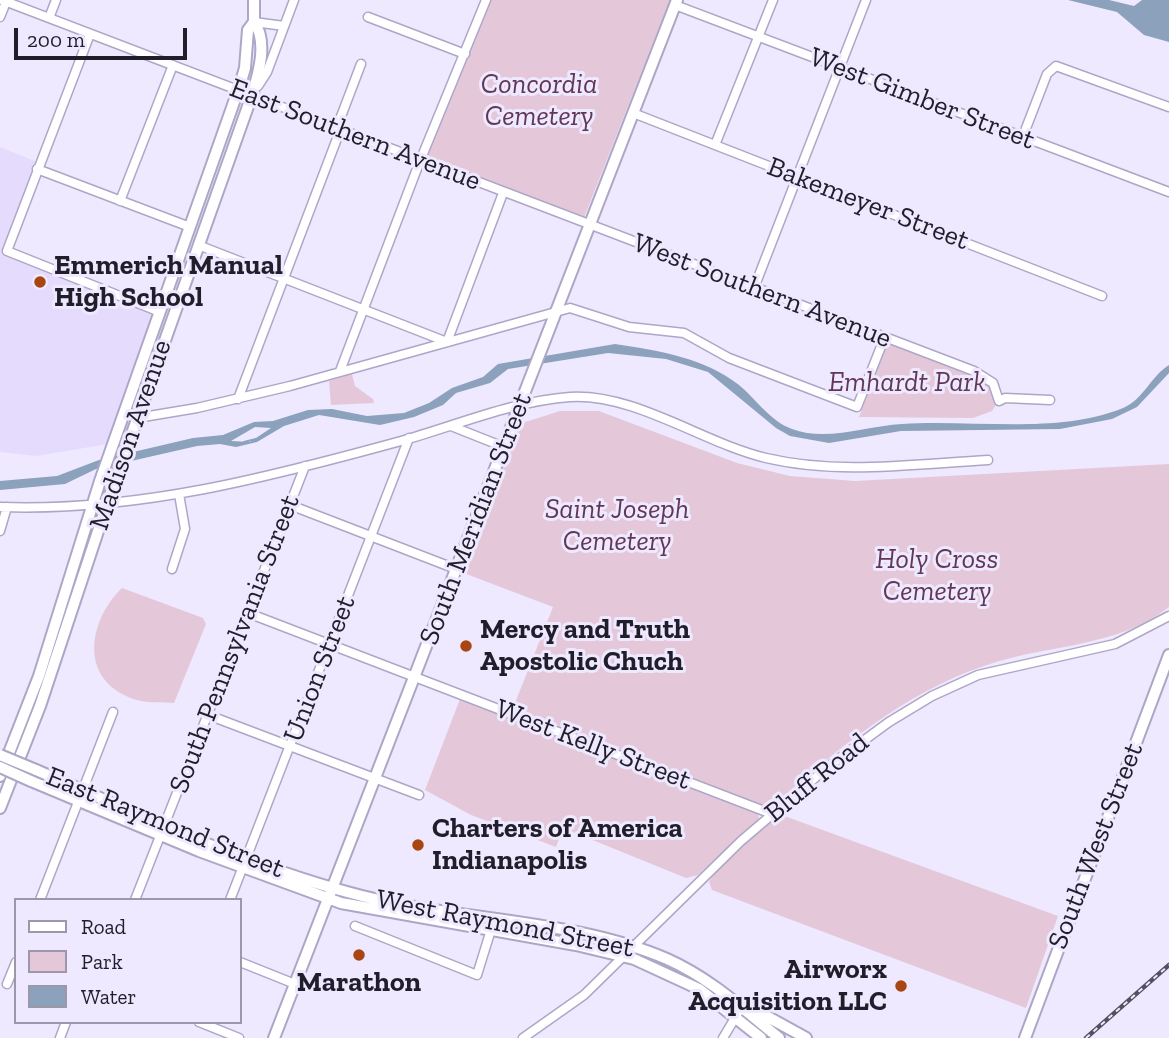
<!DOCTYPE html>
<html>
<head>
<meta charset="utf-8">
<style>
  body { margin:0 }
  #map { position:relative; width:1169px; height:1038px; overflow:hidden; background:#eee9fe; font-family:"Zilla Slab",serif }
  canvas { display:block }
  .legend { position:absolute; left:14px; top:898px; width:228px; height:126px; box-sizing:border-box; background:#eee9fe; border:2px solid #9c98aa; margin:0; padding:9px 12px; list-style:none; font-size:21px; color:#211e2b }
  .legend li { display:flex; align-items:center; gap:14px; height:35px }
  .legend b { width:35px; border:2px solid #9c98aa }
  .scale { position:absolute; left:14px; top:28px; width:173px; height:32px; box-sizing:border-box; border:4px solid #211e2b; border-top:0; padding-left:9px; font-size:21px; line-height:24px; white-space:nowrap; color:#211e2b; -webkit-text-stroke:5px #eee9fe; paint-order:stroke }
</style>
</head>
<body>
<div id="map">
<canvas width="1169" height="1038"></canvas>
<ul class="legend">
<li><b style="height:9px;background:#fff"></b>Road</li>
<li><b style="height:19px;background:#e4c8da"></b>Park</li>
<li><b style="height:19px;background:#8ca1bc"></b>Water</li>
</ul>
<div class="scale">200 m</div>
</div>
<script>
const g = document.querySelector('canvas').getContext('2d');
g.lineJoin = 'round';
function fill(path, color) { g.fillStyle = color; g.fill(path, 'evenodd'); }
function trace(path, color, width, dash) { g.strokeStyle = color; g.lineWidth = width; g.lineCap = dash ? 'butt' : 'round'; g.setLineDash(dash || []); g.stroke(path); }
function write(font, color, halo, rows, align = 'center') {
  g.font = font + ' "Zilla Slab",serif'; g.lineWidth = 6; g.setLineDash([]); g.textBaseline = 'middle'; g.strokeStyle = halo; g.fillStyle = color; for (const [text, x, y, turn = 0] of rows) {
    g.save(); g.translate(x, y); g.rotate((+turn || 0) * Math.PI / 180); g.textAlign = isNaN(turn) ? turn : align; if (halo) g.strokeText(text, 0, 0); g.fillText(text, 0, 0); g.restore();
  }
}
const built = new Path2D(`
  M0,147L37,162L2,251L159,314L107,444L37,456L0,452Z`);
const green = new Path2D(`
  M489,0H670L583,220L426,158Z
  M888,342L990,381L996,405L992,411L973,418L859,417Z
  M352,374L355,386L373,399L374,403L331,405L329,381Z
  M560,411H599L737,463L790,476L855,481L1169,464V607C1117,648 1048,644 987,665C902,693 836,751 770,808L513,708L553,607L461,572L519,424Z
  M122,588L203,618L206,624L174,703C163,702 151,703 141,701C79,686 85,624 122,588Z
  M460,699L758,814L759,819L698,875L686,878L563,828L556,847L471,815L425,790Z
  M779,814L1058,916L1026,1008L712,890L709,882L717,869Z`);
const water = new Path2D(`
  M1068,0H1109L1134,6L1142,0H1169V42L1144,35L1117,12Z
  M615,344C657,350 705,358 739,385C756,399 770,421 792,429C826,442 866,426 902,424C972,419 1057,435 1123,408C1143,400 1151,376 1169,365V373L1137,407L1112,419L1060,429L901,431L829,443L790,436L776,428L708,372L666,359L608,353L508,369L490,383L456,393L443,405L414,417L380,425L319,415L284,426L257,442L236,447L220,444L197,446L96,469L65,484L0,490V481L57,476L99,460L193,438L223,435L254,422L273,421L308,410L332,409L367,416L404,413L429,403L452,388L483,377L498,364ZM255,427L271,428L250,442L231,441Z`);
const stream = new Path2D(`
  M244,442L256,439`);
const minor = new Path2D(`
  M2,0L974,371L993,383L999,401L1005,398L1050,400
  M675,5L1169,192
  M0,17L6,2
  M368,17L465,54
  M49,18L56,0
  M254,22L284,26
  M90,34L7,251L160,312
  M258,86L267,72L294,0
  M633,113L1102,296
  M337,127L361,64
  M1023,136L1047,74L1056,66L1169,107
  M715,145L773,0
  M37,169L190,227
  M120,201L173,65
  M198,245L447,342L503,193
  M754,288L866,0
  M340,371L418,166L486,0
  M238,399L341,128
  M137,418L197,408L290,386L570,308L629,327L684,333L729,358L857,407L884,339
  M451,426L504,447
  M290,505L456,569
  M0,507C137,512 270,477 401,441C455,426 513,401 570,397C635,393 703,443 766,458C838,475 914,464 988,460
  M0,531L7,507
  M172,569L185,529L179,494
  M248,613L772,814
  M208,715L419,795
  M40,900L113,712
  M135,900L305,466
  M230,900L409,438
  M355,926L477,975L494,920
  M240,962L295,984
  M7,984L16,962
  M199,1022L239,1038
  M60,1038L66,1022
  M523,1038L584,995L741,841L829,766L889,722L932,696L978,675L1115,644L1169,616
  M723,1038L738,1013`);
const major = new Path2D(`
  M36,770C138,814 240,863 347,892C449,921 570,917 667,959C710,978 743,1009 779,1038
  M0,776L39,676L100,481L240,85L245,68L248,30L254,22V0
  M31,781L199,851L341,903L576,945L634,959L699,989L761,1038
  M0,808L40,706L107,504L252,95C259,73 268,41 254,22
  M757,1011L806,1038
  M274,1038L677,0
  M1025,1038L1169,655`);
const rail = new Path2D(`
  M1086,1038L1169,965`);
const majorBridge = new Path2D(`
  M0,755L36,770
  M0,767L31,781`);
const markers = [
  [40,282,7,"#a94512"],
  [466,646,7,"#a94512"],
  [418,845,7,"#a94512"],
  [359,955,7,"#a94512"],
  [901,986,7,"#a94512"]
];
const parkNames = [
  ["Concordia",539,85],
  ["Cemetery",539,117],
  ["Emhardt Park",907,383],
  ["Saint Joseph",617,510],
  ["Cemetery",617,542],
  ["Holy Cross",937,560],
  ["Cemetery",937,592]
];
const streetNames = [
  ["West Gimber Street",922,99,21],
  ["East Southern Avenue",355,135,21],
  ["Bakemeyer Street",868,204,21],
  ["West Southern Avenue",762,291,21],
  ["Madison Avenue",131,435,-71],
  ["South Meridian Street",476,519,-69],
  ["South Pennsylvania Street",235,644,-69],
  ["Union Street",320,669,-69],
  ["West Kelly Street",593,745,21],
  ["Bluff Road",817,778,-39],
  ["East Raymond Street",165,823,22],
  ["South West Street",1096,846,-69],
  ["West Raymond Street",505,924,11]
];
const poiNames = [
  ["Emmerich Manual",54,266],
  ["High School",54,298],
  ["Mercy and Truth",480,630],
  ["Apostolic Chuch",480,662],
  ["Charters of America",432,829],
  ["Indianapolis",432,861],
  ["Airworx",887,970,"right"],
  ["Acquisition LLC",887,1002,"right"],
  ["Marathon",359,983,"center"]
];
fill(built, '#e4dbfd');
fill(green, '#e4c8da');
fill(water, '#8ca1bc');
trace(stream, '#8ca1bc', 2);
trace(minor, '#aea6c7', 11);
trace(major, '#aea6c7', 14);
trace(minor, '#fff', 8);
trace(major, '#fff', 10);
trace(rail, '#54505f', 4.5);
trace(rail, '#eee9fe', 2, [5]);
trace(majorBridge, '#aea6c7', 14, []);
trace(majorBridge, '#fff', 10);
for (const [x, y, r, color] of markers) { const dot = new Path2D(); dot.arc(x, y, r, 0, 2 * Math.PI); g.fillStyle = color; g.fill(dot); trace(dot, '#eee9fe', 2.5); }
write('italic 28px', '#623655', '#eee9fe', parkNames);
write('28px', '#211e2b', '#eee9fe', streetNames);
write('bold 28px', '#211e2b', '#eee9fe', poiNames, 'left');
</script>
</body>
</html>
